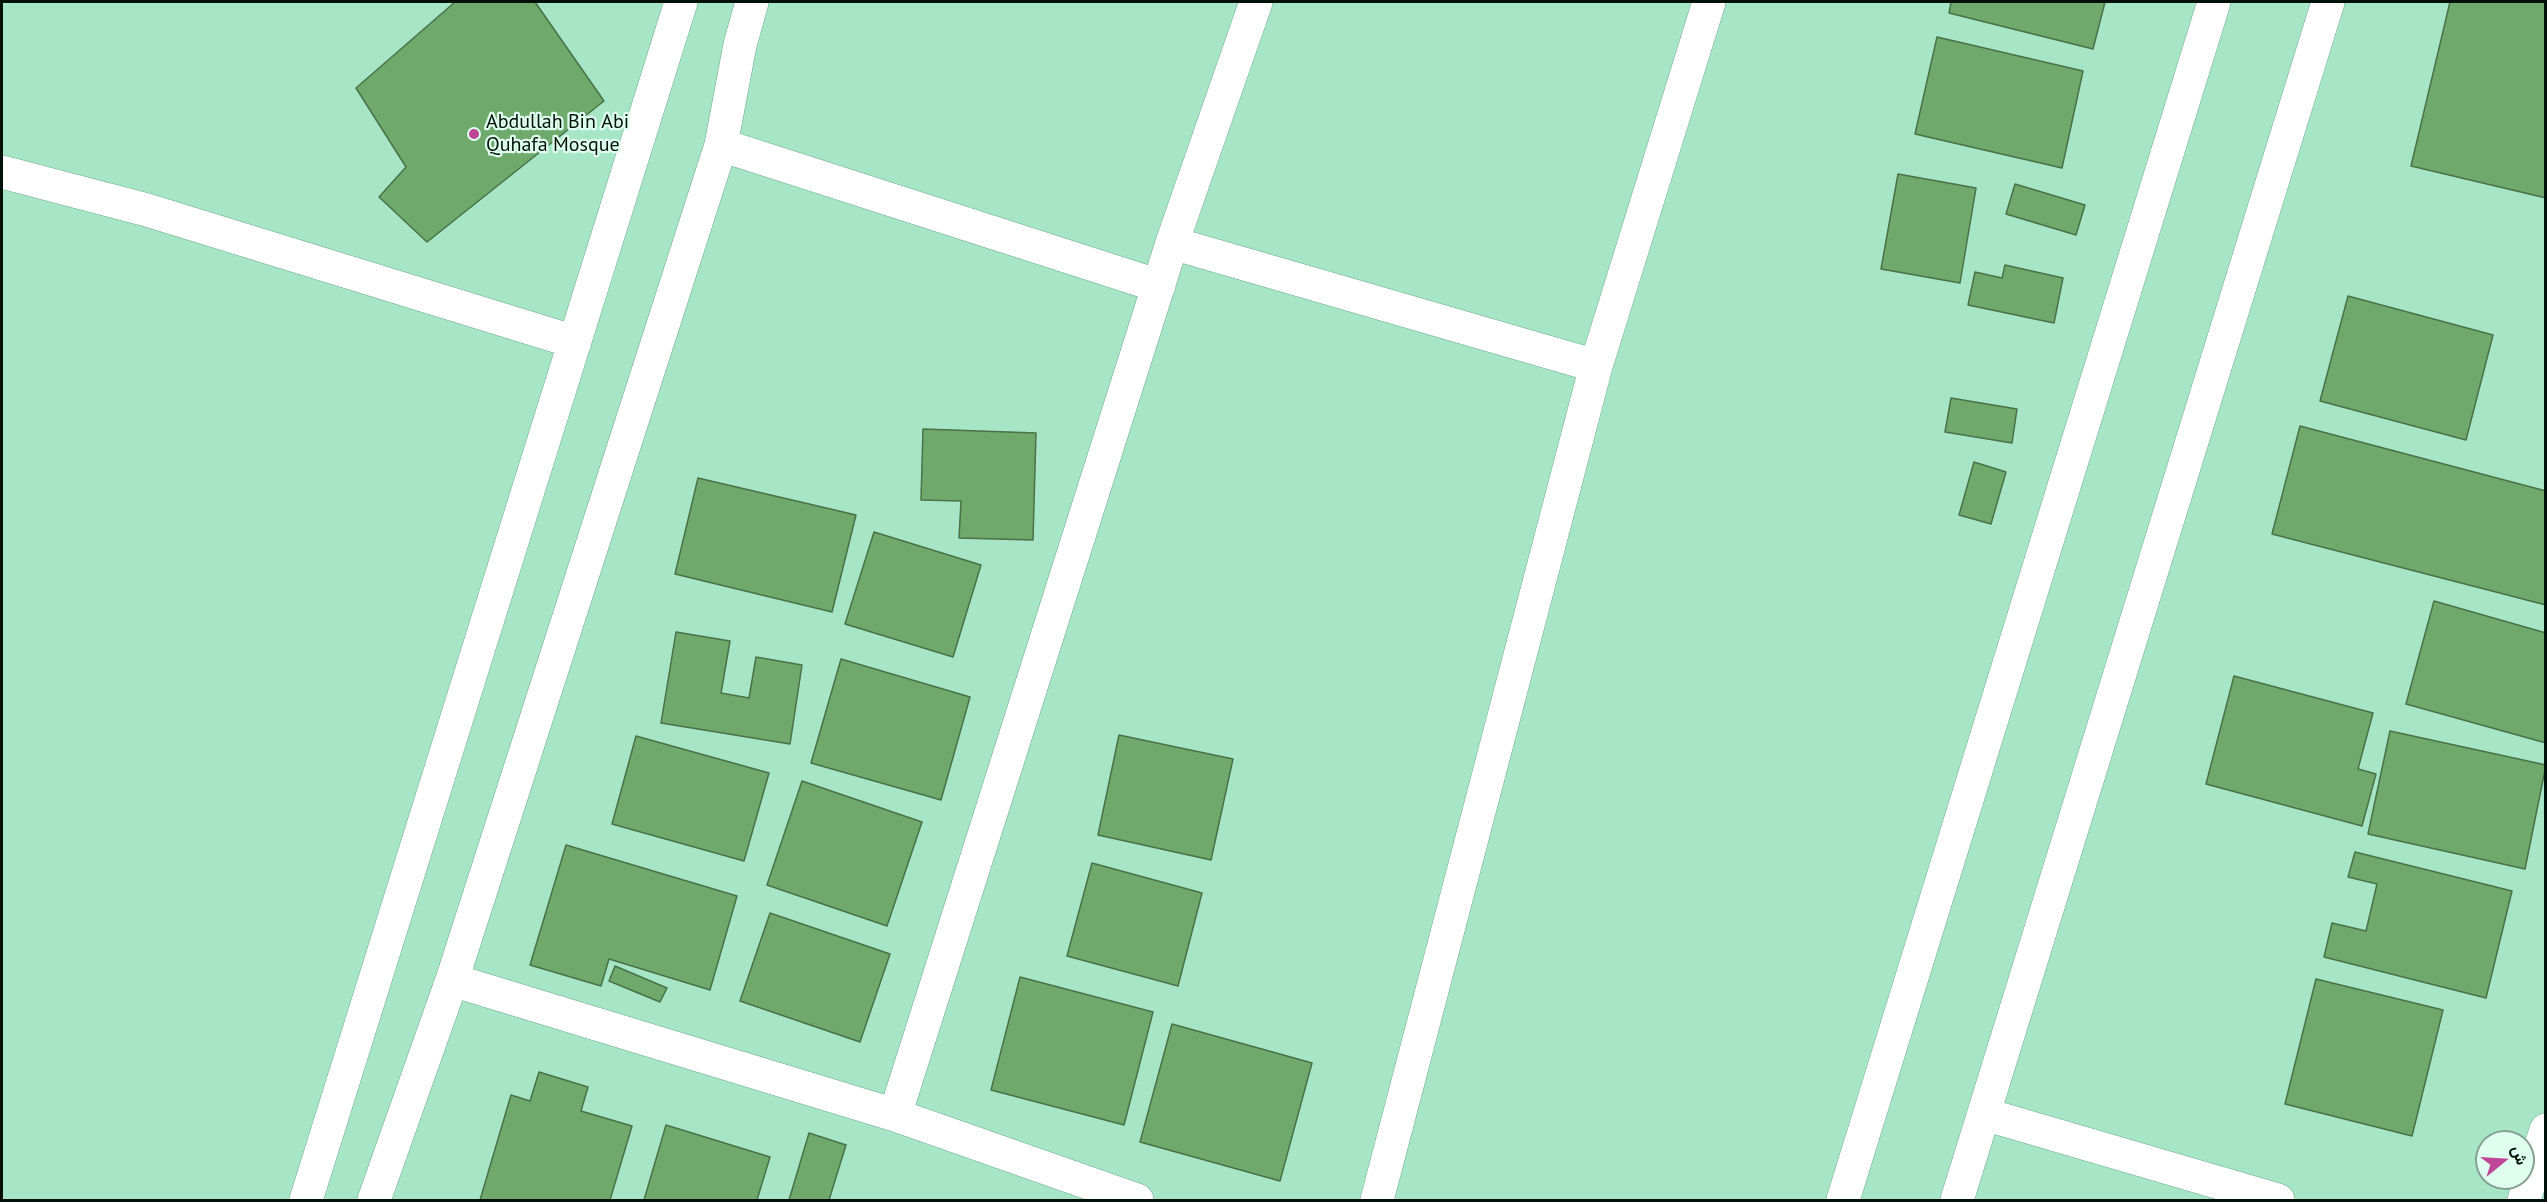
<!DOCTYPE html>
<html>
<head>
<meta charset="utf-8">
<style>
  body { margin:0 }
  #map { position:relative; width:2547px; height:1202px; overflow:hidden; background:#a6e6c6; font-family:"PT Sans",Vazirmatn,sans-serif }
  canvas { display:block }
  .frame { position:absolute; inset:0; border:3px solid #001107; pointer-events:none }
  .north { position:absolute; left:2475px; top:1130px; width:60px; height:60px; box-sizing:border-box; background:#dfffef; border:2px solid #86a092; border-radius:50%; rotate:72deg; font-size:16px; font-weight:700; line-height:24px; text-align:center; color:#001107 }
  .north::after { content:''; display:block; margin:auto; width:21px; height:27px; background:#bf4597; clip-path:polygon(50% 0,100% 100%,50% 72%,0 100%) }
</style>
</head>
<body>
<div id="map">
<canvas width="2547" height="1202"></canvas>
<div class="frame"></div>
<div class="north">ش</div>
</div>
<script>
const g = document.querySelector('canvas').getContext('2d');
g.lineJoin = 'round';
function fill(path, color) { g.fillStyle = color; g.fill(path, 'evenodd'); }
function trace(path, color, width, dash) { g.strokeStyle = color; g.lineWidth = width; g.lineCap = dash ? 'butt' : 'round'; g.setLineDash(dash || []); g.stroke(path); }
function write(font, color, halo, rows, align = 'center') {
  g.font = font + ' "PT Sans",sans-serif'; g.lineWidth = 4.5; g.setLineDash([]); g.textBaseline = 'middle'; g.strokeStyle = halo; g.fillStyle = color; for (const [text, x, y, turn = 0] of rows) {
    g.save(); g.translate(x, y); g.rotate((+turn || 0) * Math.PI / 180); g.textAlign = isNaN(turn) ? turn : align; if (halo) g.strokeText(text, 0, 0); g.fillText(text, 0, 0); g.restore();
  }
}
const building = new Path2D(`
  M455,2H535L604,101L427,242L379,197L406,167L356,88Z
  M1951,2H2105L2093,49L1949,13Z
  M2450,2H2546V198L2411,166Z
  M1937,37L2083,71L2062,168L1915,134Z
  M1898,174L1976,188L1960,283L1881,269Z
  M2015,184L2085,205L2076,235L2006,214Z
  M2005,265L2063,278L2054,323L1968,305L1975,272L2002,278Z
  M2348,296L2493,335L2466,440L2320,401Z
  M1951,398L2017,409L2012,443L1945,432Z
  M2300,426L2546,491V605L2272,534Z
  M923,429L1036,433L1033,540L959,538L961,501L921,500Z
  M1974,462L2006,472L1991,524L1959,515Z
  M698,478L856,515L832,612L675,574Z
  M874,532L981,565L953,657L845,624Z
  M2434,601L2546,633V743L2406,704Z
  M676,632L730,641L721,693L749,698L756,657L802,665L790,744L661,723Z
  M841,659L970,697L941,800L811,763Z
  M2234,676L2373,713L2358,769L2376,774L2362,826L2206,784Z
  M2390,731L2546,765L2525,869L2368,834Z
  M1119,735L1233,759L1211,860L1098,835Z
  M636,736L769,773L744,861L612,824Z
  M802,781L922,822L887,926L767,885Z
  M566,845L737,896L710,990L609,959L601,986L530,965Z
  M2355,852L2512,891L2486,998L2324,957L2332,923L2366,931L2377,884L2348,877Z
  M1092,863L1202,893L1178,986L1067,956Z
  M770,913L890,954L860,1042L740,1001Z
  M615,966L667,988L660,1002L609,981Z
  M1020,977L1153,1012L1124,1125L991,1090Z
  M2316,979L2443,1010L2412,1136L2285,1104Z
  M1172,1024L1312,1063L1280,1181L1140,1142Z
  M539,1072L588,1087L581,1111L632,1126L610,1200H480L511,1095L530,1101Z
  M666,1125L770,1157L757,1200H644Z
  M809,1133L846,1145L829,1200H789Z`);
const minor = new Path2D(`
  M721,145L1159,286
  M2,172L147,210L575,342
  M1172,243L1596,366
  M452,980L895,1115L1137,1200
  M1984,1114L2278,1200
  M895,1115L1172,243L1256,2
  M306,1200L681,2
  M374,1200L452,980L721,145L740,45L752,2
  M1377,1200L1596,366L1709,2
  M1843,1200L2214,2
  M1957,1200L2328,2
  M2524,1200L2546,1130`);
const markers = [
  [474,134,6,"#bf4597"]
];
const poiNames = [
  ["Abdullah Bin Abi",486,122],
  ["Quhafa Mosque",486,145]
];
fill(building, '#6fa96c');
trace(building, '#4a7147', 1.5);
trace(minor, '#6caa8d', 34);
trace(minor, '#fff', 33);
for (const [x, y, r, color] of markers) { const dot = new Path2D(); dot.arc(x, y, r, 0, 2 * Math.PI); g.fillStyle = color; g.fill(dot); trace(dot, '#dfffef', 2); }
write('20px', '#001107', '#dfffef', poiNames, 'left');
</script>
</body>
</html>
